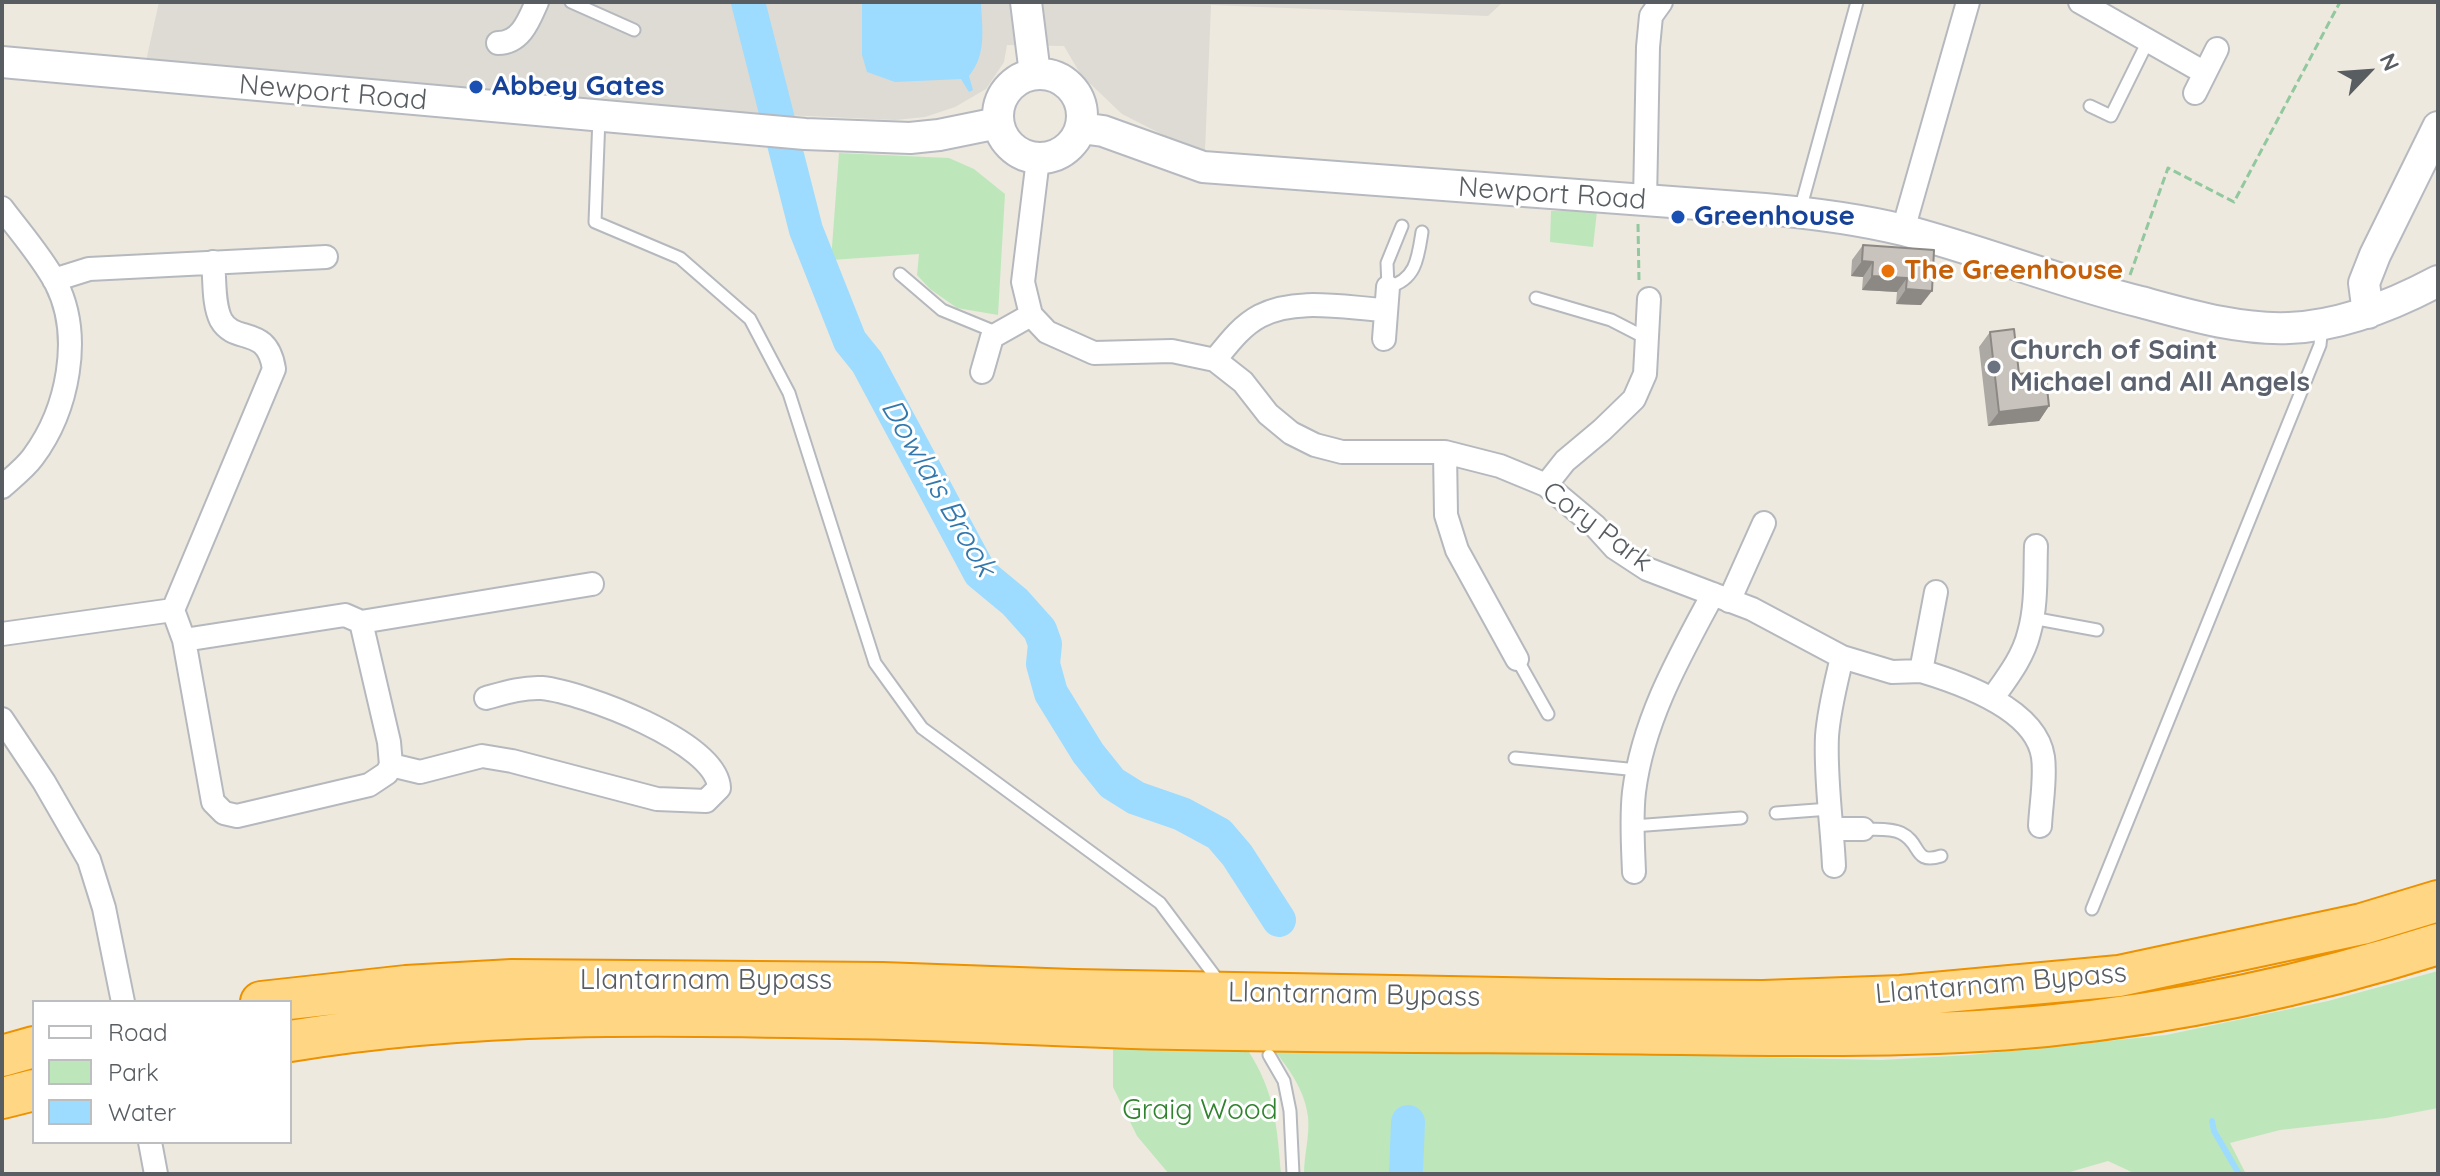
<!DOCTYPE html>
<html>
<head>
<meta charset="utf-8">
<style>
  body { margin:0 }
  #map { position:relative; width:2440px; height:1176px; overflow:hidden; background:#ede9df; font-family:Quicksand,sans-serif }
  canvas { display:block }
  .frame { position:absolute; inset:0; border:4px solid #585d62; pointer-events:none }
  .legend { position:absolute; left:32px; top:1000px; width:260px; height:144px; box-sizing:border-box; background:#fff; border:2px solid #bcbec0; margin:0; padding:10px 14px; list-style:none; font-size:24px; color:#585d62 }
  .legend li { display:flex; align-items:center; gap:16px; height:40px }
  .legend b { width:40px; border:2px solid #bcbec0 }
  .north { position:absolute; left:2328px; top:32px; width:80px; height:80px; -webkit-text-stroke:6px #fff; paint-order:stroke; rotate:65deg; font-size:22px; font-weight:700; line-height:32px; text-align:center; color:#585d62 }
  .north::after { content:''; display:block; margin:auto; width:28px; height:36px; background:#585d62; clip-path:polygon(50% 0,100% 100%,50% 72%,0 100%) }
</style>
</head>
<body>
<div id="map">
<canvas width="2440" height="1176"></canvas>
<div class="frame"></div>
<ul class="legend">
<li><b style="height:10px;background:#fff"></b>Road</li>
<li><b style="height:22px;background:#bde7ba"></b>Park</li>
<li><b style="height:22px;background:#9ddcff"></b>Water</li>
</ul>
<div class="north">N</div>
</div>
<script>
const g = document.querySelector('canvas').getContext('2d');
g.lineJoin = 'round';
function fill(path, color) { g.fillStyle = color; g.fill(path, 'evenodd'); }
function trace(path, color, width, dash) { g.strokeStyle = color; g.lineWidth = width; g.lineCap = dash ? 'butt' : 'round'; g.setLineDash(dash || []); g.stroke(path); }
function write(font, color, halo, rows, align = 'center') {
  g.font = font + ' Quicksand,sans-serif'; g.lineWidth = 6; g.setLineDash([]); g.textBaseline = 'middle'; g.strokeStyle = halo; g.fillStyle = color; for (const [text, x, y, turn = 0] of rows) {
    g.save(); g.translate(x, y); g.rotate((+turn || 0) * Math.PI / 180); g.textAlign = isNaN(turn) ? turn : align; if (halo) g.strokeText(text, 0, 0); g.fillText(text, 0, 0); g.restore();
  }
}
const industrial = new Path2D(`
  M159,2H1503L1488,16L1211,5L1205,151L1179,143L1122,114L1081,75L1064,46L1007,45L1004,62L986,89L955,107L925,117L895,120L718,112L146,61Z`);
const green = new Path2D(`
  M839,153L949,158L974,169L1005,194L998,315L957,308L930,289L917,275L919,254L831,260Z
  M1551,211H1597L1593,247L1550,242Z
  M2438,971V1108L2386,1118L2280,1130L2230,1143L2246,1174H2136L2108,1161L2063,1174H1304C1304,1155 1310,1135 1308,1117C1305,1091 1290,1070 1274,1050L1581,1053L1881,1060L1970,1055L2166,1035L2328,1001Z
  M1113,1046L1247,1049C1275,1091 1277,1126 1281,1174H1169L1137,1136L1113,1087Z`);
const water = new Path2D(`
  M862,2H981C982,29 987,54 969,76L973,90L969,92L961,79L895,82L867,72L862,55Z`);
const stream = new Path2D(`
  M2212,1121L2214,1131L2239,1174`);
const river = new Path2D(`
  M748,2L806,230L850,341L867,362L980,573L1015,602L1040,630L1045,644L1043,664L1051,693L1088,753L1112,783L1136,798L1182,814L1219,834L1237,855L1279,920
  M1406,1174L1408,1122`);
const path = new Path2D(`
  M1638,224L1639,281
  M2130,275L2168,168L2234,202L2340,2`);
const lane = new Path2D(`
  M571,2L634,30
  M2090,106L2111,116L2148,41
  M599,117L595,222L680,258L750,319L789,393L875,663L922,728L1160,903L1214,975
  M1800,210L1857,2
  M1402,226L1387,263L1388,287C1416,280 1418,258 1422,232
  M900,274L942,310L998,333
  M1536,298L1611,320L1646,338
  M2032,618L2097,630
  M1517,659L1548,714
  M1515,758L1638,770
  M1776,813L1830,809
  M1633,826L1741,818
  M1863,829C1875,830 1891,828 1901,833C1922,843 1913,865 1941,856
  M2092,909L2320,345L2322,326
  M1269,1055L1284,1081L1290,1111L1293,1174`);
const street = new Path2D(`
  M2080,2L2205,73
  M498,43C521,43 529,20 537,2
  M2195,93L2217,49
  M1038,159L1023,282L1031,315L1047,332L1094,353L1172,351L1215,360L1243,382L1268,414L1291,433L1315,445L1342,452H1445L1500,466L1546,485L1595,526L1615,548L1647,569L1752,609L1842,657L1892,672L1921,671L1936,592
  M1645,201L1648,47L1651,16L1661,2
  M2,208C20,232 42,257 56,283C83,336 68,410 33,457C25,468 12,478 2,487
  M1903,230L1968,2
  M213,262C215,280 213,304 221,320C235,345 267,324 274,369L173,610L184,640L213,802L224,813L237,816L369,785L387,773L391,765L389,742L361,622
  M54,280L89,269L326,257
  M1384,339L1388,287
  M1215,360C1228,344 1241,326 1260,316C1296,297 1346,308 1385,310
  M982,372L992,337L1031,315
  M1445,452L1446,515L1457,550L1517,659
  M1546,485L1565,461L1602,430L1634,399L1645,374L1649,299
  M1729,601L1764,523
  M2,634L173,610
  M184,640L345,615L361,622L592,584
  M1921,671C1961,683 2036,709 2043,757C2046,778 2041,804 2040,826
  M1992,699C2006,679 2023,658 2029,633C2037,605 2035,574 2036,546
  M2,719L44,782L89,860L104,908L123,1002
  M391,765L420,772L482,756L512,761L657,799L706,801L719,788C717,742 582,692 542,688C523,687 504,693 486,698
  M1832,829H1863
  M1834,866C1832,823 1825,779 1827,736C1829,709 1836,683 1842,657
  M1634,872C1633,846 1631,818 1634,792C1643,720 1679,657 1713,594
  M150,1142L156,1174`);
const secondary = new Path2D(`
  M1026,2L1035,74
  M2,62L805,134L910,138L939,135L998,123
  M998 116a42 42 0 1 1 84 0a42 42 0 1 1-84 0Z
  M1081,128L1103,131L1203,167L1765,209C1811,213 1858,219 1903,230C1983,251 2060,282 2141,302C2189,315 2239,330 2289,328C2342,326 2393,305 2438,281
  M2368,313L2364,283L2375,255L2438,127`);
const highway = new Path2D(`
  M261,1002L406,986L512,980L882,983L1073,990L1610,1000L1763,1001L1901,996L2119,976L2362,924L2438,901
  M290,1041C472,1011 658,1014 842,1018C954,1019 1066,1027 1178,1029C1315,1032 1453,1032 1590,1033C1742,1034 1895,1040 2046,1026C2177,1013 2312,984 2438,944
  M2,1056L34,1047
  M2,1098L34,1090`);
const wall = new Path2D(`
  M1863,245L1934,250L1921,305L1896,304L1897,292L1862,290L1863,277L1851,276L1852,260Z
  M1990,332L2019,374L2036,380L2049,406L2039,421L1988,426L1979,347Z`);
const shadedWall = new Path2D(`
  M1862,261L1873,262L1863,277L1851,276Z
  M1872,276L1907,278L1897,292L1862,290Z
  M1906,289L1932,291L1921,305L1896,304Z
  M2049,406L2039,421L1988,426L1999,412Z`);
const building = new Path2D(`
  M1863,245L1934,250L1932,291L1906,289L1907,278L1872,276L1873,262L1862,261Z
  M2014,329L2019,374L2036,372V380L2046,379L2049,406L1999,412L1990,332Z`);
const markers = [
  [476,87,8,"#1a4fb4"],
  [1678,217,8,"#1a4fb4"],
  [1888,271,8,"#e8710a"],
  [1994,367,8,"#6b7280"]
];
const transitNames = [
  ["Abbey Gates",492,87],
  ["Greenhouse",1694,217]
];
const streetNames = [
  ["Newport Road",333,93,5],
  ["Newport Road",1552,194,4],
  ["Cory Park",1597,527,37],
  ["Llantarnam Bypass",706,981],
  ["Llantarnam Bypass",2001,984,-5],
  ["Llantarnam Bypass",1354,995,1]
];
const foodNames = [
  ["The Greenhouse",1904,271]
];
const worshipNames = [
  ["Church of Saint",2010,351],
  ["Michael and All Angels",2010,383]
];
const parkNames = [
  ["Graig Wood",1200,1111]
];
const waterNames = [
  ["Dowlais Brook",938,488,60]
];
fill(industrial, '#dddbd4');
fill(green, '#bde7ba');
fill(water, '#9ddcff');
trace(stream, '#9ddcff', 6);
trace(river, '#9ddcff', 34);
trace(lane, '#b5b9be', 15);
trace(street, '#b5b9be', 26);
trace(secondary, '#b6bac0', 34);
trace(highway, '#ec9100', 44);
trace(path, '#92c89d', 3, [8, 4]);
trace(lane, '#fff', 11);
trace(street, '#fff', 22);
trace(secondary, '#fff', 30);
trace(highway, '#ffd784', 40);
fill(wall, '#aca8a3');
fill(shadedWall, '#8c8884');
fill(building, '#c8c3bd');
trace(building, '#8c8884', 2);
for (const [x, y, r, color] of markers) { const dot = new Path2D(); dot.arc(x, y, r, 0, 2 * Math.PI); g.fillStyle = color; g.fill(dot); trace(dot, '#fff', 3); }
write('bold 28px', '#164399', '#fff', transitNames, 'left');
write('28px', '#585d62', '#fff', streetNames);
write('bold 28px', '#c56008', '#fff', foodNames, 'left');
write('bold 28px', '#5b616d', '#fff', worshipNames, 'left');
write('28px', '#30832e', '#fff', parkNames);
write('italic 30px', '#3378ad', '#fff', waterNames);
</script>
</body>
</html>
